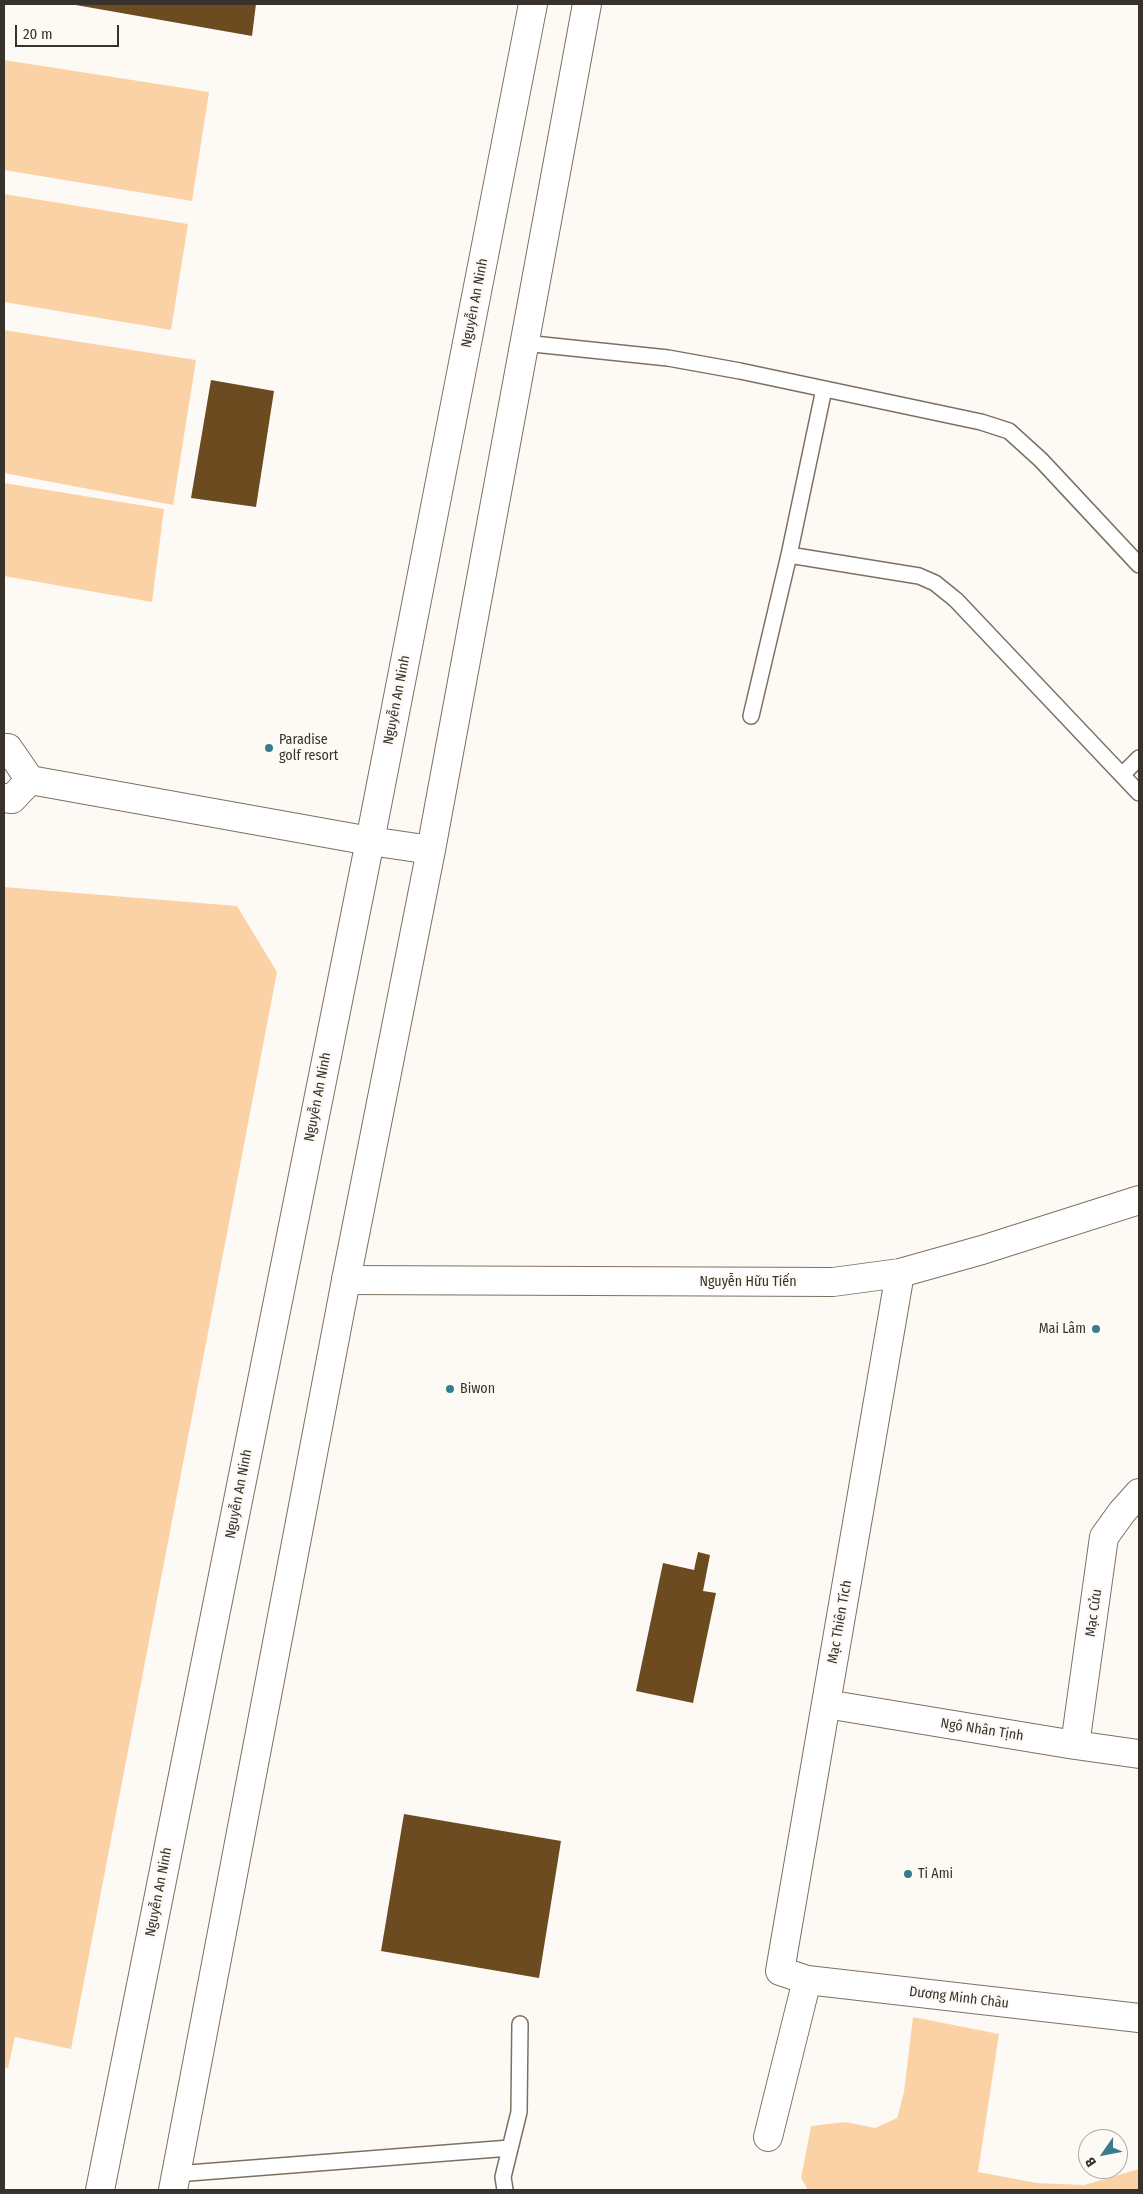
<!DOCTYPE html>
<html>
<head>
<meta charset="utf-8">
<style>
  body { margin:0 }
  #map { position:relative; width:1143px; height:2194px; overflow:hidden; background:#fdfaf6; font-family:"Fira Sans Condensed",sans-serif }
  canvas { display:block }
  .frame { position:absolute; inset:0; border:5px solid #38322c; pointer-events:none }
  .north { position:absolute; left:1078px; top:2129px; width:50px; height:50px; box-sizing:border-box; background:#fdfaf6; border:1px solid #aeaaa5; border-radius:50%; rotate:237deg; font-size:14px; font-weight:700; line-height:20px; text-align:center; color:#38322c }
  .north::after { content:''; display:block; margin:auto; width:18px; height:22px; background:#3a7b8e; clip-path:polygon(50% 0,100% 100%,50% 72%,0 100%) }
  .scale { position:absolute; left:15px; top:25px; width:104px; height:22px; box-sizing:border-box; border:2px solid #38322c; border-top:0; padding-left:6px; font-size:15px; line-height:18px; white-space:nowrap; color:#38322c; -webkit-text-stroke:4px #fdfaf6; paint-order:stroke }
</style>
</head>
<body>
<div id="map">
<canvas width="1143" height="2194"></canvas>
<div class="frame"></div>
<div class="north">B</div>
<div class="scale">20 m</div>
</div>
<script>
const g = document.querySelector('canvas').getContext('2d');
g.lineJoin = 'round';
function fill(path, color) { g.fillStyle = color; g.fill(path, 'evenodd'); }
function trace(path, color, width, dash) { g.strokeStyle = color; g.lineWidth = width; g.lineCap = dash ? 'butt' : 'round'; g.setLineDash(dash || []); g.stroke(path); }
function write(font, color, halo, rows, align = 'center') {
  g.font = font + ' "Fira Sans Condensed",sans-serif'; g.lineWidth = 5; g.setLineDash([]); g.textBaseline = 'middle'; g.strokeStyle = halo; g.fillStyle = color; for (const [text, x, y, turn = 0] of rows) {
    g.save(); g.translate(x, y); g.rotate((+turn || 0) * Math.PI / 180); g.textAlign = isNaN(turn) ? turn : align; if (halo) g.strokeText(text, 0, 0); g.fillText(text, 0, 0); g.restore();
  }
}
const green = new Path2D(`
  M4,60L209,92L192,201L4,170Z
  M4,194L188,224L171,330L4,302Z
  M4,330L196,360L173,505L4,473Z
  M4,483L164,509L152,602L4,576Z
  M4,887L237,906L277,972L71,2049L15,2037L8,2068L4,2067Z
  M913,2017L999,2034L978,2172L1037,2183L1084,2185L1139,2169V2190H808L801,2178L811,2126L846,2122L875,2128L897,2118L904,2092Z`);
const building = new Path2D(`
  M70,4H256L252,36Z
  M211,380L274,391L256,507L191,498Z
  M698,1552L710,1555L703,1591L716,1593L693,1703L636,1691L663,1563L694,1570Z
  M404,1814L561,1841L539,1978L381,1951Z`);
const lane = new Path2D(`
  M524,343L668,358L740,371L981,422L1009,431L1041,460L1139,565
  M789,555L919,576L935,583L956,600L1139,793
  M751,716L789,555L824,389
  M1122,775L1139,758
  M176,2174L510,2148
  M505,2190L503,2177L519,2112L520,2024`);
const street = new Path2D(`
  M4,748H8L30,780L370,841
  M4,798L12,799L30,780
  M900,1273L780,1971L807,1980L1139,2018
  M346,1280L833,1282L900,1273L982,1250L1139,1200
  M826,1704L1075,1745L1139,1754
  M1075,1745L1104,1537L1122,1512L1139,1493
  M768,2137L807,1980`);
const primary = new Path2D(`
  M370,841L431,850
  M100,2190L370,841L533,4
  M173,2190L346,1280L431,850L587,4`);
const markers = [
  [269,748,5,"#3a7b8e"],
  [1096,1329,5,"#3a7b8e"],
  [450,1389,5,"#3a7b8e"],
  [908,1874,5,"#3a7b8e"]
];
const streetNames = [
  ["Nguyễn An Ninh",475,303,-79],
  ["Nguyễn An Ninh",397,700,-79],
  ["Nguyễn An Ninh",318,1097,-79],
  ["Nguyễn Hữu Tiến",748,1282],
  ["Nguyễn An Ninh",239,1494,-79],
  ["Mạc Cửu",1094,1613,-82],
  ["Mạc Thiên Tích",840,1622,-80],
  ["Ngô Nhân Tịnh",982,1730,9],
  ["Nguyễn An Ninh",159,1892,-79],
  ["Dương Minh Châu",959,1998,7]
];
const poiNames = [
  ["Paradise",279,740],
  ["golf resort",279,756],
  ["Mai Lâm",1086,1329,"right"],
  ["Biwon",460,1389],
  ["Ti Ami",918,1874]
];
fill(green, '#fbd2a6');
fill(building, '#6d4b21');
trace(lane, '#7e7061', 18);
trace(street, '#7e7061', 30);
trace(primary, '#7e7061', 30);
trace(lane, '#fff', 15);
trace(street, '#fff', 28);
trace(primary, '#fff', 28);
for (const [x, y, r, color] of markers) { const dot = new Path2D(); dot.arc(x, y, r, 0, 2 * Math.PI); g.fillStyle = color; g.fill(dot); trace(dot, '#fdfaf6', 2); }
write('14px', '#38322c', '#fdfaf6', streetNames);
write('14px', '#38322c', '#fdfaf6', poiNames, 'left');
</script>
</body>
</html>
